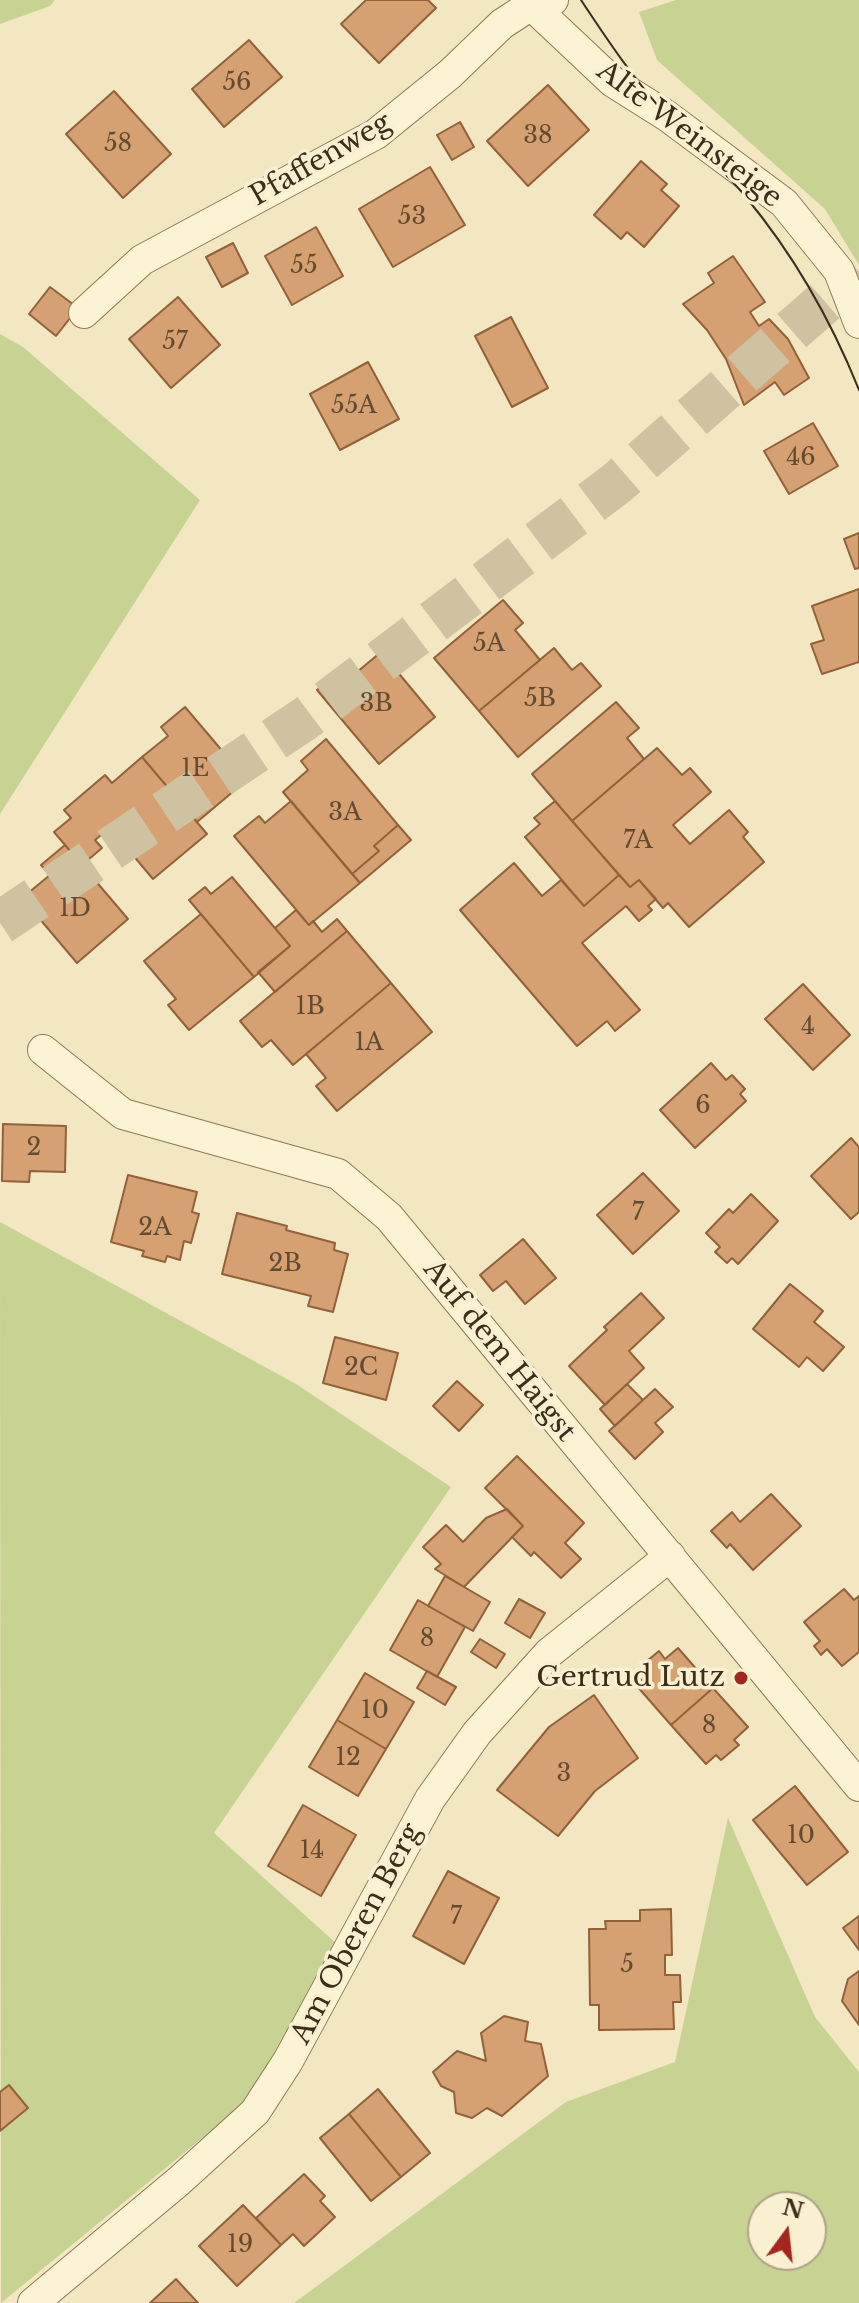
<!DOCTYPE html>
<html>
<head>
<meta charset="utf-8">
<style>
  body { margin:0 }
  #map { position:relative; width:859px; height:2303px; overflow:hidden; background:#f3e7c1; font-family:"Libre Baskerville",serif }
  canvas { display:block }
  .north { position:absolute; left:747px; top:2191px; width:80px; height:80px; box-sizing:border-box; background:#f9f0d1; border:2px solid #aea289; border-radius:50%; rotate:15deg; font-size:22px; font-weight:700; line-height:32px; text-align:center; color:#3d2e1c }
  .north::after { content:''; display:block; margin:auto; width:28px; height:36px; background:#a5251f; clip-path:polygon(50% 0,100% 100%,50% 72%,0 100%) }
</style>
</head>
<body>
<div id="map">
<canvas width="859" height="2303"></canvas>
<div class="north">N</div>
</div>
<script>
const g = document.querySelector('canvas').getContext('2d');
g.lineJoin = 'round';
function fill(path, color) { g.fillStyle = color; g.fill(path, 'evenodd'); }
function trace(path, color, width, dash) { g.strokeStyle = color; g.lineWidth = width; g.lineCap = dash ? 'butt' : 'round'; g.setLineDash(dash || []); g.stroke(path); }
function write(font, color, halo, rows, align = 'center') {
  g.font = font + ' "Libre Baskerville",serif'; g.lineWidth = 7; g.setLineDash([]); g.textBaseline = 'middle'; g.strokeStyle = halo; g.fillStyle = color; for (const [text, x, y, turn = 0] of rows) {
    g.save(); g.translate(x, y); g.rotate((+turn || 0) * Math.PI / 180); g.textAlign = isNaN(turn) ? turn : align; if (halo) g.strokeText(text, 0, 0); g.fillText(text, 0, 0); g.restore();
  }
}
const green = new Path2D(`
  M0,0H55L50,6L0,24Z
  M676,0H859V265L825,209L657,60L639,12Z
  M0,334L23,347L200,500L0,814Z
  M0,1222L296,1384L451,1487L214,1833L348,1954L278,2076L1,2303Z
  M728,1818L815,2017L859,2072V2303H294L566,2102L675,2062ZM763,2207H811V2255H763Z`);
const building = new Path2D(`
  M366,0H428L436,8L379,63L341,24Z
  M249,40L282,77L224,127L192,89Z
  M548,85L589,130L528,186L487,141Z
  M114,91L171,154L123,198L66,134Z
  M460,122L474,147L452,160L437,135Z
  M641,161L667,184L661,190L679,206L644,247L627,232L621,239L594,215Z
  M430,167L465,225L393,267L359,209Z
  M316,227L343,276L292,305L265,256Z
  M233,243L248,273L222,287L206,257Z
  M733,256L765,302L750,312L759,326L769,319L788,339L809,378L784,395L775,382L744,405L726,359L707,330L683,304L714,283L708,273Z
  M50,287L78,308L56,336L29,314Z
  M178,297L220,345L171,388L129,339Z
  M511,317L548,388L512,407L475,336Z
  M368,362L399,419L340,450L310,394Z
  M813,423L838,466L789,494L764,451Z
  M859,533V568L855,569L844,539Z
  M859,589V662L822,674L811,644L824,640L812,606Z
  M503,600L523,623L515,630L540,660L479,711L434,658Z
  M554,648L572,670L581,663L601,686L518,757L479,711Z
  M381,652L435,717L379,764L317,690L344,668L351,677Z
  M616,702L639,728L627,738L644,759L572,821L532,774Z
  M185,707L247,780L197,822L142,757L168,736L161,727Z
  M326,739L398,825L374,846L379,851L352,874L283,792L308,770L301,761Z
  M657,748L682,775L690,768L711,792L673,825L690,844L729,810L748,832L743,837L764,862L689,927L668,903L663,908L639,880L630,887L572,821Z
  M142,757L207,834L153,879L110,828L95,840L102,848L82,865L54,832L71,818L64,810L105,775L112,783Z
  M291,801L360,883L309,925L234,836L259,816L265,823Z
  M555,801L619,875L584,906L525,837L540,824L534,818Z
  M398,825L411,840L360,883L352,874L379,851L374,846Z
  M65,845L128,919L77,963L22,898L50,875L41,865Z
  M514,863L542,896L561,880L584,906L619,875L630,887L639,880L656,899L648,906L652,910L639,921L626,906L582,943L640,1010L615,1031L607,1021L577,1046L460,910Z
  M232,877L290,946L254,977L189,900L205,887L211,894Z
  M296,910L309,925L313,921L322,932L337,919L347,931L275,992L258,972L290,946L275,928Z
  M201,914L254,977L189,1030L168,1005L176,999L144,961Z
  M347,931L391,983L293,1065L271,1040L262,1047L240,1021Z
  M391,983L432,1032L337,1111L316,1086L326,1078L306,1054Z
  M803,984L850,1035L813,1070L765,1019Z
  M711,1063L726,1080L732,1075L745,1089L740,1094L746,1101L695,1148L660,1110Z
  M3,1124L66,1126L65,1172L30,1171L29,1182L2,1181Z
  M851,1138L859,1147V1212L851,1219L811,1176Z
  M643,1173L679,1211L633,1254L597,1215Z
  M128,1175L197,1192L192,1212L199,1214L191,1243L184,1241L180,1260L167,1256L165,1262L142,1256L144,1251L111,1242Z
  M751,1194L778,1221L738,1264L732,1258L727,1263L715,1252L720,1247L706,1233L729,1209L733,1213Z
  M237,1213L287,1226L286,1230L335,1243L334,1250L348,1254L333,1312L308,1306L311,1296L222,1274Z
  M523,1239L556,1278L525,1304L506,1281L493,1291L480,1275Z
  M790,1284L823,1311L814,1322L844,1347L823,1371L807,1357L799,1367L753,1329Z
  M641,1293L664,1318L629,1351L644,1368L605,1405L569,1366L607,1330L604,1327Z
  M335,1337L398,1353L386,1400L323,1383Z
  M457,1381L483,1405L459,1431L433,1406Z
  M627,1384L643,1400L615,1426L600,1409Z
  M655,1389L673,1407L655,1423L663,1432L635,1459L609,1431Z
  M517,1456L584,1523L565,1543L581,1559L561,1578L534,1552L531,1556L512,1537L523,1526L485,1488Z
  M771,1494L801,1526L753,1570L730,1544L727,1548L711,1531L732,1512L740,1522Z
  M507,1509L523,1526L464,1587L435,1569L441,1564L423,1547L446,1525L463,1542L486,1518Z
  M445,1576L490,1602L473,1631L428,1606Z
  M844,1589L854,1600L859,1596V1652L842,1666L827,1649L821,1655L814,1646L820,1641L804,1622Z
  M519,1599L545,1613L530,1638L505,1623Z
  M418,1600L465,1627L437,1677L390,1650Z
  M480,1639L505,1654L496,1668L471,1652Z
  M678,1648L713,1688L671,1725L636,1685L648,1674L641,1666L659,1651L665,1659Z
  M427,1671L456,1687L445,1705L417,1688Z
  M365,1673L414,1702L386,1749L337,1720Z
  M713,1688L748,1727L734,1740L739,1745L721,1760L716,1755L706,1764L671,1725Z
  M594,1695L638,1758L595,1791L558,1836L497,1790L549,1727Z
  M337,1720L386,1749L358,1796L309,1767Z
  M795,1786L848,1852L807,1885L753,1820Z
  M303,1805L356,1835L321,1896L268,1866Z
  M448,1871L499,1898L464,1964L413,1936Z
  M671,1909L672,1955H665V1975H680L681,2002H673L674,2029L599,2030V2005H590L589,1929H606L605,1921H640V1910Z
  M859,1916V1950L843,1928Z
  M859,1971V2025L842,2001L848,1979Z
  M504,2016L528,2022L525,2041L541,2044L548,2076L502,2116L487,2108L472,2118L456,2113L454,2092L441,2086L433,2072L457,2051L486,2061L481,2033Z
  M9,2085L28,2108L0,2131V2092Z
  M378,2089L430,2153L401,2177L349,2114Z
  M349,2114L401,2177L371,2201L320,2138Z
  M304,2174L325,2196L320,2201L335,2217L304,2246L293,2234L281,2245L256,2218Z
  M243,2205L281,2245L237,2286L199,2246Z
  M176,2279L198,2303H150Z`);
const primaryTunnel = new Path2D(`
  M0,923L306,718L617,483L859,272`);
const minor = new Path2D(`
  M526,0L613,82L667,116L784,203L839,271L859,323
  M84,313L142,260L376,134L450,74L502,24L531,5L553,0
  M43,1050L123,1114L338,1174L389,1217L859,1786
  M33,2303L179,2181L255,2112L288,2061L430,1799L477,1733L549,1653L670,1556`);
const tram = new Path2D(`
  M581,0C608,41 635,81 668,117C693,144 722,168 745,196C794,255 831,320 859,390`);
const markers = [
  [741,1678,8,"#a5251f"]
];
const numberNames = [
  ["56",237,83],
  ["38",538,136],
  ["58",118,144],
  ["53",412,217],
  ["55",304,266],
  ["57",175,342],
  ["55A",354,406],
  ["46",801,458],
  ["5A",489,644],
  ["5B",540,699],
  ["3B",376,704],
  ["1E",195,769],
  ["3A",345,813],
  ["7A",638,841],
  ["1D",75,909],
  ["1B",310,1007],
  ["4",808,1027],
  ["1A",369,1043],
  ["6",703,1106],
  ["2",34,1148],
  ["7",638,1213],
  ["2A",155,1228],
  ["2B",285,1264],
  ["2C",361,1368],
  ["8",427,1639],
  ["10",375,1711],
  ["8",709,1726],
  ["12",348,1758],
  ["3",564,1774],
  ["10",801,1836],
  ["14",312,1851],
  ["7",456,1917],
  ["5",627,1965],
  ["19",240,2245]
];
const streetNames = [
  ["Alte Weinsteige",689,135,37],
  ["Pfaffenweg",321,160,-30],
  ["Auf dem Haigst",499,1351,51],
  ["Am Oberen Berg",357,1934,-62]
];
const poiNames = [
  ["Gertrud Lutz",725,1678]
];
fill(green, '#c7d293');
fill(building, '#d5a172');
trace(building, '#916139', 2);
trace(primaryTunnel, '#cfc2a0', 44, [44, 22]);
trace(minor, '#8f7756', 32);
trace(minor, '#fcf3d5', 30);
trace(tram, '#3d2e1c', 2);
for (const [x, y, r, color] of markers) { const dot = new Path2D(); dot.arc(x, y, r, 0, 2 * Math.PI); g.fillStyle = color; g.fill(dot); trace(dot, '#f9f0d1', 3); }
write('24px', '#634b32', null, numberNames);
write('28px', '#3d2e1c', '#f9f0d1', streetNames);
write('28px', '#3d2e1c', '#f9f0d1', poiNames, 'right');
</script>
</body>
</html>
